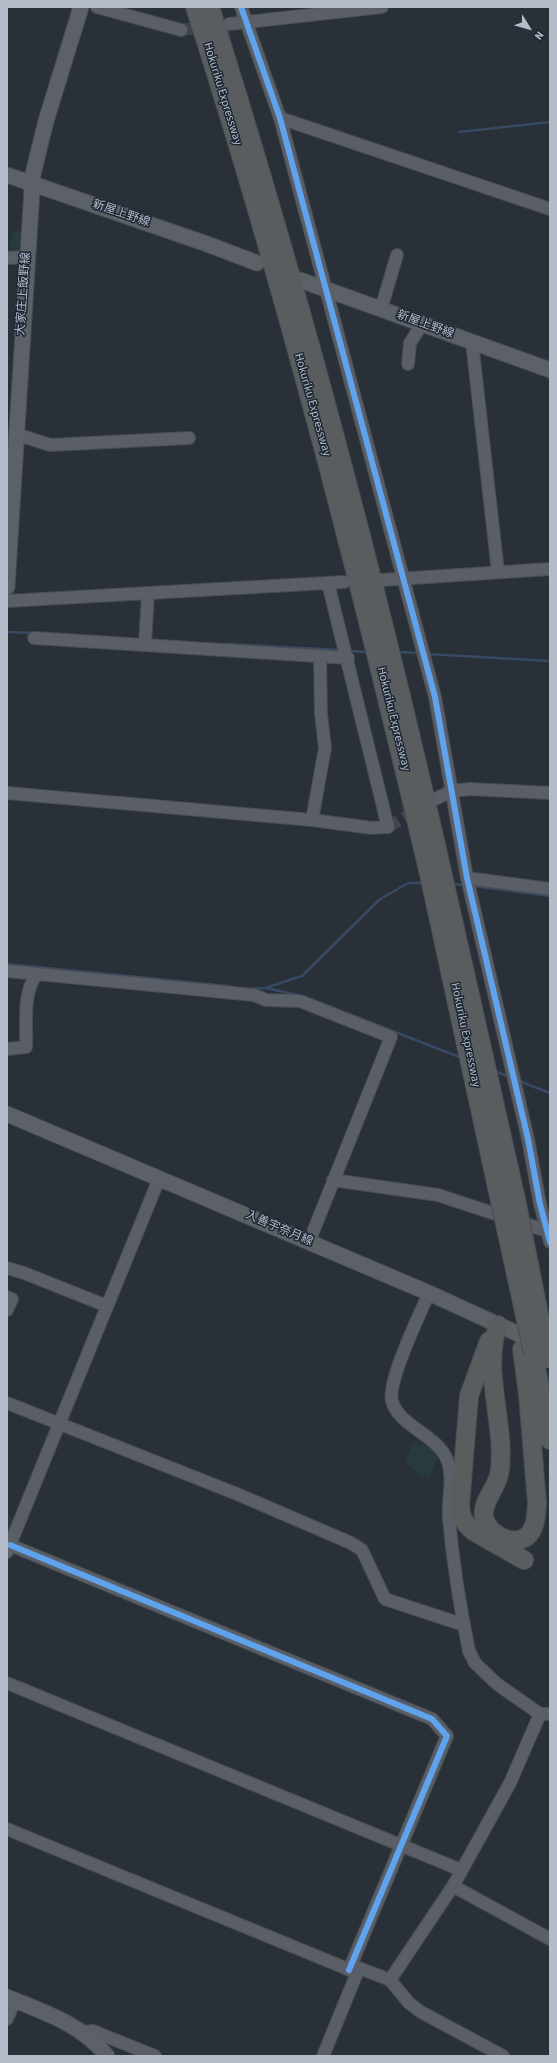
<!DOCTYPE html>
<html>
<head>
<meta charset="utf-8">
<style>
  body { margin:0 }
  #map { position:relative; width:557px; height:2063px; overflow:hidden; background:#2a3038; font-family:"Source Sans 3",sans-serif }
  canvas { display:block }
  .frame { position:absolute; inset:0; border:8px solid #b4bcc9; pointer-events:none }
  .north { position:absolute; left:509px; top:8px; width:40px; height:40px; -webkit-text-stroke:3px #1d2633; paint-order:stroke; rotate:127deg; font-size:11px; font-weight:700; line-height:16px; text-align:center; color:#b4bcc9 }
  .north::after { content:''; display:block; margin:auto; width:14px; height:18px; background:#b4bcc9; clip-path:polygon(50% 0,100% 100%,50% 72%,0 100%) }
</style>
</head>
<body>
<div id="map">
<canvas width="557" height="2063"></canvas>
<div class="frame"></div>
<div class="north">N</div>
</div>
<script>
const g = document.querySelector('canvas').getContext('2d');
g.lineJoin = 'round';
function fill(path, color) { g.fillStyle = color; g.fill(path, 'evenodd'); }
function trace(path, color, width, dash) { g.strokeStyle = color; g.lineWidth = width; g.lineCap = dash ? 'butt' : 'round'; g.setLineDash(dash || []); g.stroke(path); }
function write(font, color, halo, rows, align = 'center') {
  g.font = font + ' "Source Sans 3","Noto Sans JP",sans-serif'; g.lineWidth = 3; g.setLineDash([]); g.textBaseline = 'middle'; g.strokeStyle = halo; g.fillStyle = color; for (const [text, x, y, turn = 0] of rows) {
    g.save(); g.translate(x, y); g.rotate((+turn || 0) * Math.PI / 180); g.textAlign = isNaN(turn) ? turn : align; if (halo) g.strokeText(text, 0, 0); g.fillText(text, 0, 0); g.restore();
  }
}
const green = new Path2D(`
  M23,231L21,253L8,254L12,232Z
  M414,1441L434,1449L439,1455L429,1479L418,1474L405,1462Z
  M7,1515L16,1521L11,1534L7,1531Z`);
const stream = new Path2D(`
  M459,132L550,122
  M7,632L32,633
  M227,644L340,650
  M349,651L368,652
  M397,652L420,653
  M427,654L550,661
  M451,884L464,885
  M473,886L550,896
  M7,964L228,986
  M266,988L298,995
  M249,989L265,988L302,976L379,900L408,883H424
  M305,997L462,1058
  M495,1071L509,1077
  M519,1081L550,1093`);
const minorTunnel = new Path2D(`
  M181,30L208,27
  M388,827L420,808`);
const minor = new Path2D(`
  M97,7L181,30
  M241,7L280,118L435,697L467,878L528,1139L540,1204L550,1242
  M229,24L382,7
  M280,118L550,209
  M7,258L26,257
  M381,309L397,255
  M472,342L498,572
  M408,364L410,343L422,324
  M16,434L50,445L189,438
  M382,580L550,569
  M7,601L344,582
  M34,638L348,658
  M145,644L148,593
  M7,793L312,820L372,828L388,827L328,583
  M435,799L452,791L470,789L550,793
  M312,820L325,748L321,714L320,656
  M467,878L550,889
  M7,971L254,995L266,1000L300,1001L391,1037L309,1242
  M7,1049L26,1047C27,1023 22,993 37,974
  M333,1180L438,1195L547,1231H550
  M7,1268L24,1273L107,1306
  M429,1293C420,1314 387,1381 392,1401C399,1427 439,1435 448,1462C454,1481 447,1500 449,1519C453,1563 460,1607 469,1651L475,1663L497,1684L540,1714H550
  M7,1297L12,1299L7,1310
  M7,1403L237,1494L351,1543L362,1550L385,1599L464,1625
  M10,1545L432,1719L447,1736L349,1970
  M7,1552L159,1179
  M7,1683L461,1870
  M7,1829L355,1972
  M453,1886L550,1939
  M390,1980L453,1886L510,1783L540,1714
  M7,2019L15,2000
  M82,2032L93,2031L155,2056
  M323,2056L359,1968L390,1980L409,2003L421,2012L503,2056`);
const major = new Path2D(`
  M7,175L207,244L257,263
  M300,280L550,370
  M7,587L33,174L46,121L81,7
  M7,1114L429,1293L538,1343
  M7,1997C43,2012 82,2024 107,2056`);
const highway = new Path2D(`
  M195,7C286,291 360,580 428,870
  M210,7C300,292 376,580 442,871
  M498,1325C482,1370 505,1422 500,1469C499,1487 481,1501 484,1517C488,1537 521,1551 532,1530C537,1521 536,1512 537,1503L528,1395L522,1349
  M489,1341L469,1396L460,1506C461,1518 464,1523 473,1531L524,1560
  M535,1362L550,1440`);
const highwayBridge = new Path2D(`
  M428,870L533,1353
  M442,871L516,1199L548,1359`);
const cycleway = new Path2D(`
  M241,7L280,118L435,697L467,878L528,1139L540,1204L550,1242
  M10,1545L432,1719L447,1736L349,1970`);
const streetNames = [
  ["Hokuriku Expressway",222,94,73],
  ["新屋上野線",121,214,19],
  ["大家庄上飯野線",24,294,-86],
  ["新屋上野線",425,325,20],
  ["Hokuriku Expressway",312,405,74],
  ["Hokuriku Expressway",393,719,76],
  ["Hokuriku Expressway",465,1035,78],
  ["入善宇奈月線",279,1229,23]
];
fill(green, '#273a3e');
trace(stream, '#384963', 2.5);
trace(minorTunnel, '#3f454e', 12, [12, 6]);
trace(minor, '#484c53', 14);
trace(major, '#484c55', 17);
trace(highway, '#474c53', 20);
trace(minor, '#5a5e66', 12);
trace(major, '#5c6168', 15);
trace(highway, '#5a5d60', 18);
trace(highwayBridge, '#474c53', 20, []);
trace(highwayBridge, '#5a5d60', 18);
trace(cycleway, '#60a3ed', 6);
write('12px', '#b4bcc9', '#1d2633', streetNames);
</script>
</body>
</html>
